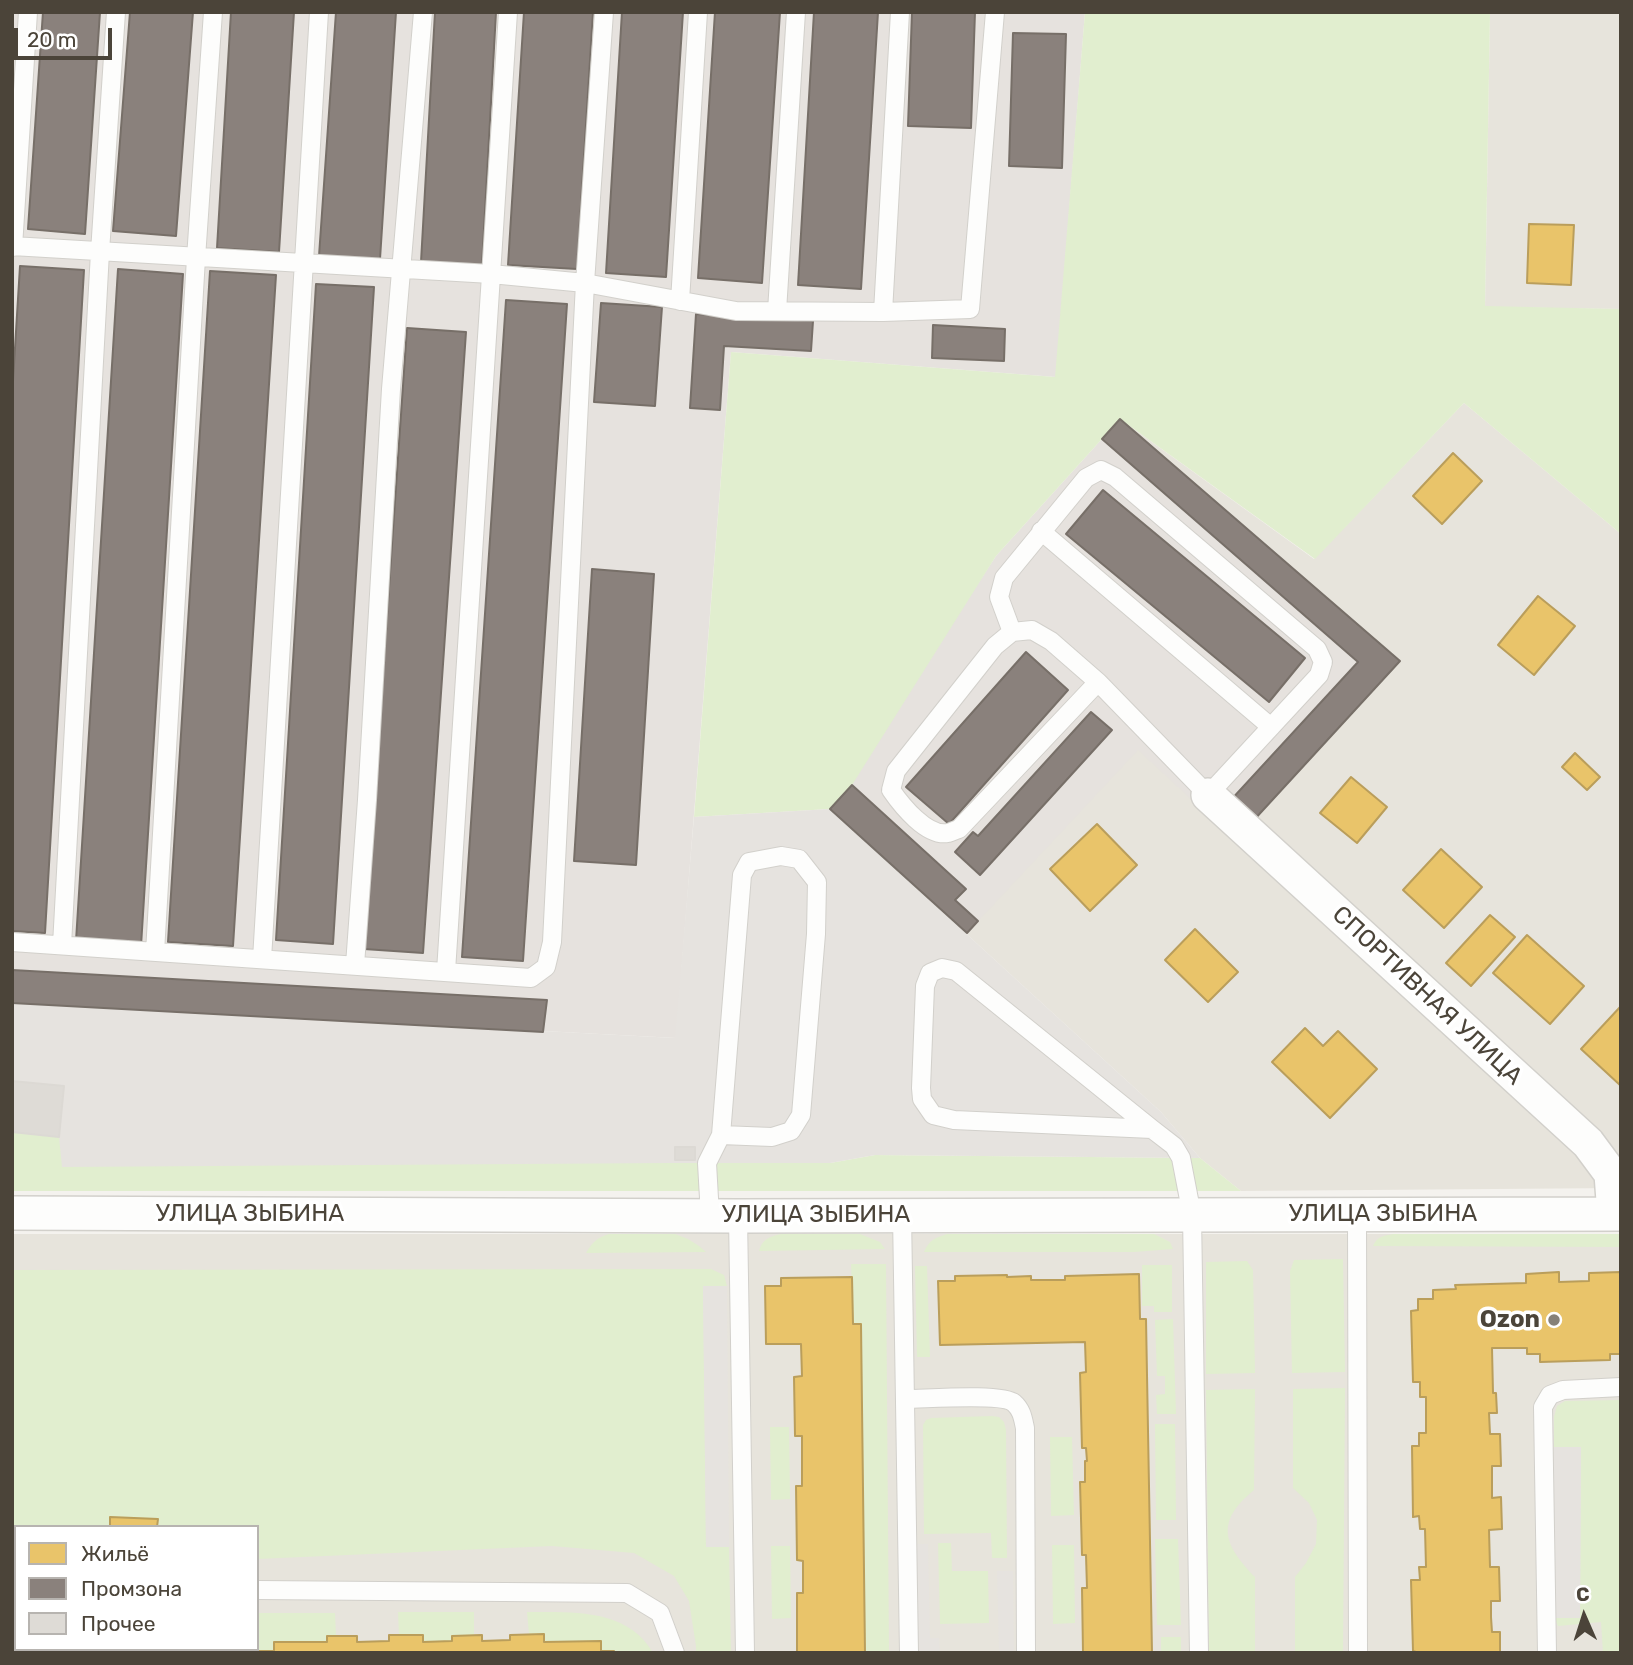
<!DOCTYPE html>
<html>
<head>
<meta charset="utf-8">
<style>
  body { margin:0 }
  #map { position:relative; width:1633px; height:1665px; overflow:hidden; background:#f4f2ee; font-family:Rubik,sans-serif }
  canvas { display:block }
  .frame { position:absolute; inset:0; border:14px solid #4b4439; pointer-events:none }
  .legend { position:absolute; left:14px; top:1525px; width:245px; height:126px; box-sizing:border-box; background:#fff; border:2px solid #b7b4b0; margin:0; padding:9px 12px; list-style:none; font-size:21px; color:#4b4439 }
  .legend li { display:flex; align-items:center; gap:14px; height:35px }
  .legend b { width:35px; border:2px solid #b7b4b0 }
  .north { position:absolute; left:1549px; top:1581px; width:70px; height:70px; -webkit-text-stroke:5px #fff; paint-order:stroke; rotate:357deg; font-size:19px; font-weight:700; line-height:28px; text-align:center; color:#4b4439 }
  .north::after { content:''; display:block; margin:auto; width:24px; height:32px; background:#4b4439; clip-path:polygon(50% 0,100% 100%,50% 72%,0 100%) }
  .scale { position:absolute; left:14px; top:28px; width:98px; height:32px; box-sizing:border-box; border:4px solid #4b4439; border-top:0; padding-left:9px; font-size:21px; line-height:24px; white-space:nowrap; color:#4b4439; -webkit-text-stroke:5px #fff; paint-order:stroke }
</style>
</head>
<body>
<div id="map">
<canvas width="1633" height="1665"></canvas>
<div class="frame"></div>
<ul class="legend">
<li><b style="height:19px;background:#e9c46a"></b>Жильё</li>
<li><b style="height:19px;background:#8a817c"></b>Промзона</li>
<li><b style="height:19px;background:#dedbd6"></b>Прочее</li>
</ul>
<div class="north">С</div>
<div class="scale">20 m</div>
</div>
<script>
const g = document.querySelector('canvas').getContext('2d');
g.lineJoin = 'round';
function fill(path, color) { g.fillStyle = color; g.fill(path, 'evenodd'); }
function trace(path, color, width, dash) { g.strokeStyle = color; g.lineWidth = width; g.lineCap = dash ? 'butt' : 'round'; g.setLineDash(dash || []); g.stroke(path); }
function write(font, color, halo, rows, align = 'center') {
  g.font = font + ' Rubik,sans-serif'; g.lineWidth = 7; g.setLineDash([]); g.textBaseline = 'middle'; g.strokeStyle = halo; g.fillStyle = color; for (const [text, x, y, turn = 0] of rows) {
    g.save(); g.translate(x, y); g.rotate((+turn || 0) * Math.PI / 180); g.textAlign = isNaN(turn) ? turn : align; if (halo) g.strokeText(text, 0, 0); g.fillText(text, 0, 0); g.restore();
  }
}
const residential = new Path2D(`
  M1490,12H1621V309L1485,307Z
  M1464,403L1621,534V1188L1241,1191L1200,1158L1161,1112L830,809L852,785L1120,419L1314,559Z
  M12,1234H1621V1653H12ZM16,1527H257V1649H16Z`);
const industrial = new Path2D(`
  M12,12H1085L1056,377L731,352L676,1038L12,1003Z
  M1120,419L1400,661L1253,821L1232,837L1138,750L967,933L830,809L996,556Z`);
const green = new Path2D(`
  M1085,12H1490L1485,306L1621,309V534L1464,403L1315,559L1120,419L996,556L852,785L830,809L694,817L731,352L1055,377Z
  M12,1081L672,1163H830L875,1155L1200,1158L1241,1191H12Z
  M609,1234H675L688,1239L699,1246L706,1252L586,1253C592,1242 597,1238 609,1234Z
  M781,1234H860L880,1242L885,1249L759,1251C762,1239 769,1237 781,1234Z
  M947,1234H1154L1170,1242L1173,1249L1134,1252H924C929,1240 935,1238 947,1234Z
  M1393,1234H1621V1247L1373,1246C1377,1236 1384,1236 1393,1234Z
  M1343,1259L1345,1372L1292,1373L1290,1271L1294,1260Z
  M1247,1261L1253,1270L1255,1373L1206,1374V1262Z
  M851,1264H886L889,1653H865L861,1324H853Z
  M1142,1265H1172V1312H1154V1306H1142Z
  M915,1266H927L930,1357H917Z
  M711,1269L724,1275L727,1286H703L706,1547H729L731,1653H696V1646L689,1601L674,1576L634,1553L552,1546L257,1559V1527H16V1566H12V1270Z
  M1173,1319L1176,1414H1157L1156,1395L1165,1394V1376H1157L1155,1320Z
  M1345,1388L1343,1653H1295V1577L1306,1563L1316,1544L1317,1520L1309,1503L1293,1488V1389Z
  M1255,1389L1254,1490C1215,1522 1223,1544 1255,1577V1653H1209L1206,1390Z
  M1621,1400V1653H1603L1601,1622L1558,1626L1554,1618H1580L1581,1448L1554,1447V1417L1557,1406L1565,1401Z
  M992,1416L999,1417L1004,1422L1006,1430L1007,1558H992L991,1533L924,1534L923,1425L926,1420L931,1418Z
  M1155,1424H1175L1176,1520H1156Z
  M770,1427H789L790,1499L771,1500Z
  M1050,1437H1072L1074,1515L1051,1516Z
  M1155,1539H1178L1181,1625H1157Z
  M938,1543H951L952,1571H988L989,1623L940,1624Z
  M1052,1545H1074L1075,1623L1053,1624Z
  M771,1546H790L791,1618L772,1619Z
  M398,1612H474V1635L452,1636V1641L423,1642V1635H399Z
  M527,1612C571,1612 628,1608 653,1653L601,1651V1641L544,1642V1634H529Z
  M257,1613H335L336,1636L327,1642H275L274,1651H257L256,1653H194L193,1649H257Z
  M1161,1637H1181V1653H1161Z`);
const parking = new Path2D(`
  M830,809L1161,1112L1200,1158L875,1155L830,1163H672L62,1167L59,1137L64,1086L12,1081V1003L675,1038L694,817Z
  M703,1286H727L729,1547H706Z
  M1554,1447H1581L1580,1618H1554Z
  M915,1544H928L930,1638H939L940,1653H917Z
  M997,1571H1013L1014,1653H999Z`);
const homes = new Path2D(`
  M1529,224L1574,225L1571,285L1527,283Z
  M1453,453L1482,481L1442,524L1413,496Z
  M1538,596L1575,626L1534,675L1498,645Z
  M1575,753L1600,777L1587,790L1562,767Z
  M1351,777L1387,807L1357,843L1320,813Z
  M1097,824L1137,865L1090,911L1050,869Z
  M1441,849L1482,887L1444,928L1403,890Z
  M1490,915L1515,937L1471,986L1446,963Z
  M1195,929L1238,972L1208,1002L1165,960Z
  M1527,935L1584,986L1550,1024L1493,973Z
  M1621,1006V1086L1581,1049Z
  M1305,1028L1323,1046L1338,1031L1377,1069L1330,1118L1272,1062Z
  M1559,1272V1282L1589,1281V1273L1621,1272V1354H1610V1360L1540,1362V1354H1527V1348H1492L1493,1393H1496L1497,1413H1489L1490,1434H1500L1501,1466H1492V1498L1501,1497L1502,1529L1489,1530L1490,1567H1499L1500,1601H1491V1617L1492,1632H1500V1653H1419L1413,1651L1411,1580H1420L1419,1567H1426L1425,1529H1420L1419,1516L1413,1517L1412,1446H1419V1433H1426V1397H1420V1382H1413L1411,1311L1418,1310V1299H1433V1290L1456,1289L1455,1285L1526,1283V1274Z
  M1139,1274L1140,1319H1146L1152,1653H1083L1082,1588H1087L1086,1555H1082L1080,1482H1085V1461H1087L1086,1448H1082L1080,1373L1086,1372L1085,1342L940,1345L938,1281H955V1276L1007,1275V1277L1031,1276V1280H1065V1276Z
  M852,1277L853,1324H861L865,1653H797V1593H803V1561L797,1560L796,1486H802V1436H795L794,1377L802,1376L801,1344H766L765,1286H781V1278Z
  M110,1517L158,1519L157,1527H110Z
  M544,1634V1642L601,1641V1651H614V1653H256V1651H274V1642H327V1636H357V1642L389,1641V1635H423V1642L452,1641V1636L482,1635V1641L510,1640V1635Z
  M12,1638H16V1649H95V1653H12Z`);
const industry = new Path2D(`
  M43,12H100L85,234L28,229Z
  M130,12H193L176,236L113,231Z
  M231,12H294L279,252L217,248Z
  M336,12H396L380,259L319,256Z
  M435,12H496L482,265L421,262Z
  M524,12H593L577,269L508,265Z
  M622,12H683L666,277L606,273Z
  M715,12H780L762,283L698,278Z
  M814,12H878L861,289L798,285Z
  M912,12H975L971,128L908,126Z
  M1013,33L1066,34L1062,168L1009,166Z
  M20,266L84,270L45,933L12,931V397Z
  M118,269L183,274L141,946L76,941Z
  M210,271L276,275L233,946L168,942Z
  M316,284L374,287L333,944L276,940Z
  M506,300L567,304L523,961L462,957Z
  M601,303L662,307L655,406L594,402Z
  M696,314L813,321L811,351L724,346L720,410L690,408Z
  M933,325L1005,329L1004,361L932,358Z
  M407,328L466,332L423,953L364,949Z
  M1120,419L1400,661L1253,821L1230,801L1358,662L1102,439Z
  M1103,490L1305,658L1269,702L1066,534Z
  M592,569L654,574L636,865L574,861Z
  M1026,652L1068,690L949,824L906,787Z
  M1091,712L1112,730L980,875L955,852L973,832L978,836Z
  M852,785L966,889L955,900L978,921L967,933L830,809Z
  M12,970L547,1000L543,1032L12,1003Z`);
const building = new Path2D(`
  M12,1081L64,1086L59,1137L12,1132Z
  M675,1147H695V1160H675Z`);
const lane = new Path2D(`
  M12,246L491,274L585,283L736,311L883,312L970,309L995,12
  M13,247L28,12
  M680,301L698,12
  M777,311L796,12
  M883,312L900,12
  M1041,531L1271,727
  M1012,632L999,597L1004,578L1086,478L1101,470L1115,477L1317,649L1323,662L1319,675L1208,795L1098,682L1051,641L1032,630L1012,632L995,646L896,771L891,790C902,806 927,837 948,833C952,832 955,830 959,829L1098,682
  M12,942L531,978L546,967L552,942L585,283L604,12
  M62,945L100,252L116,12
  M155,952L196,258L213,12
  M262,959L319,12
  M355,965L367,800L391,389L423,12
  M446,971L508,12
  M1152,1129L954,1120L933,1115L922,1099L921,1088L925,986L930,973L942,968L956,971L1152,1129L1174,1146L1181,1158L1192,1215L1199,1653
  M902,1214L909,1653
  M1357,1214L1358,1653
  M710,1216L707,1163L721,1135L742,875L749,862L781,856L799,859L817,882L816,934L801,1115L791,1131L772,1137L721,1135
  M738,1216L745,1653
  M906,1399C926,1399 1002,1393 1014,1403C1022,1410 1023,1419 1025,1428L1026,1653
  M12,1580H16
  M257,1590L627,1593L660,1613L675,1653
  M170,1649V1653
  M1547,1653L1543,1407L1550,1395L1563,1390L1621,1387`);
const street = new Path2D(`
  M1208,795L1588,1143L1611,1174L1614,1214
  M12,1213L738,1216L1621,1214`);
const markers = [
  [1554,1320,7,"#868178"]
];
const streetNames = [
  ["СПОРТИВНАЯ УЛИЦА",1427,996,43],
  ["УЛИЦА ЗЫБИНА",250,1214],
  ["УЛИЦА ЗЫБИНА",1383,1214],
  ["УЛИЦА ЗЫБИНА",816,1215]
];
const poiNames = [
  ["Ozon",1540,1320]
];
fill(residential, '#e7e4dc');
fill(industrial, '#e6e2de');
fill(green, '#e1eecf');
fill(parking, '#e6e3df');
fill(homes, '#e9c46a');
trace(homes, '#ba9e5b', 2);
fill(industry, '#8a817c');
trace(industry, '#776f68', 2);
fill(building, '#dedbd6');
trace(building, '#dcd9d4', 2);
trace(lane, '#d2d0cb', 20);
trace(street, '#d2d0cb', 36);
trace(lane, '#fdfdfc', 18);
trace(street, '#fdfdfc', 33);
for (const [x, y, r, color] of markers) { const dot = new Path2D(); dot.arc(x, y, r, 0, 2 * Math.PI); g.fillStyle = color; g.fill(dot); trace(dot, '#fff', 2.5); }
write('24px', '#4b4439', '#fff', streetNames);
write('bold 24px', '#4b4439', '#fff', poiNames, 'right');
</script>
</body>
</html>
